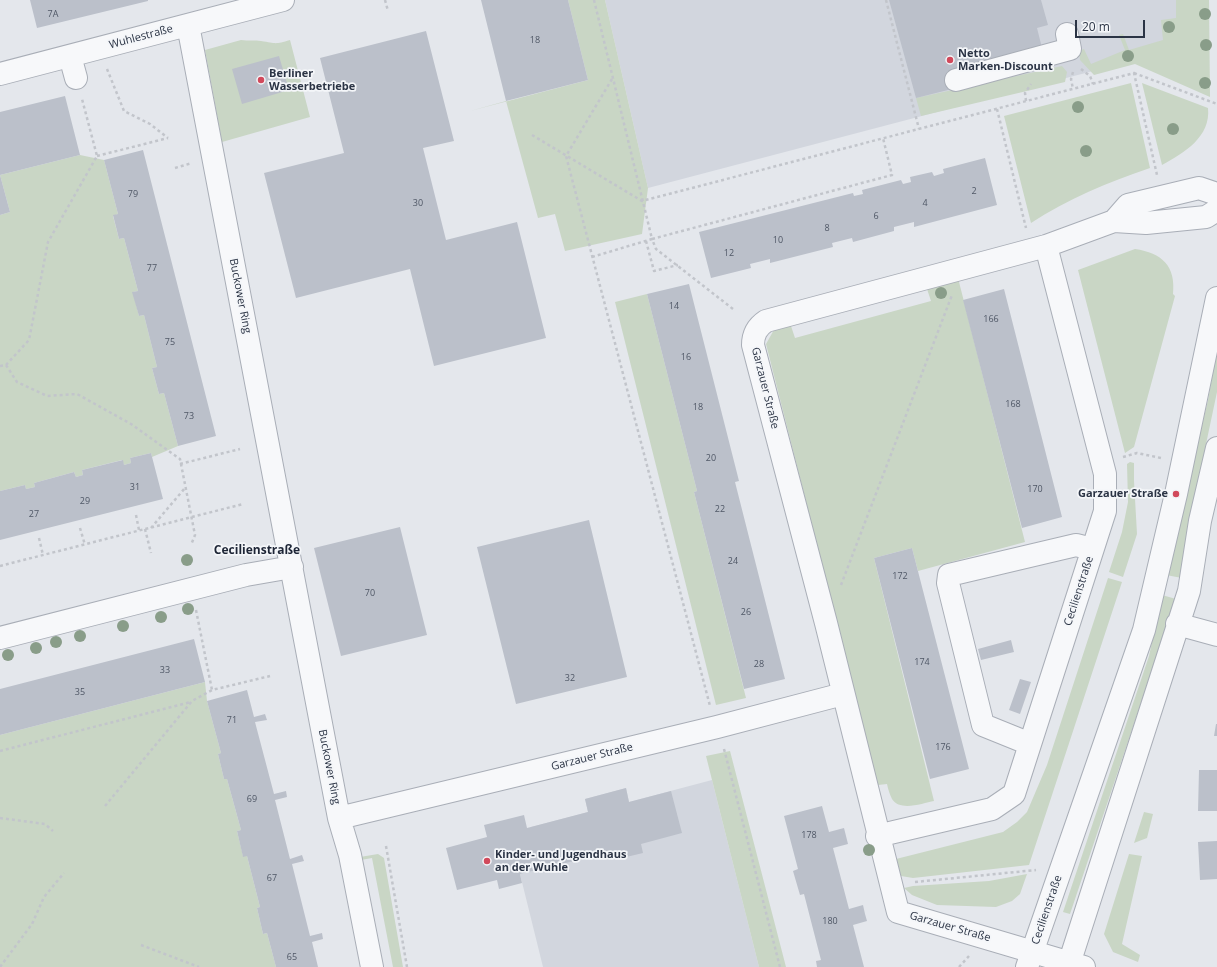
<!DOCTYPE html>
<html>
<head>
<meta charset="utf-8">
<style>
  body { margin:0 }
  #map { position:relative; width:1217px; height:967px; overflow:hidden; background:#e4e7ec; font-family:"Open Sans",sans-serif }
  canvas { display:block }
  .scale { position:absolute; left:1075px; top:20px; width:70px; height:18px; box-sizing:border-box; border:2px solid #2b3445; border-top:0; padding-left:5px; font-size:12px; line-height:14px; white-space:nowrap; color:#2b3445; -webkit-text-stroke:3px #f4f6f9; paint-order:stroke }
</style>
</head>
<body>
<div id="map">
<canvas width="1217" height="967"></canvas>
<div class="scale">20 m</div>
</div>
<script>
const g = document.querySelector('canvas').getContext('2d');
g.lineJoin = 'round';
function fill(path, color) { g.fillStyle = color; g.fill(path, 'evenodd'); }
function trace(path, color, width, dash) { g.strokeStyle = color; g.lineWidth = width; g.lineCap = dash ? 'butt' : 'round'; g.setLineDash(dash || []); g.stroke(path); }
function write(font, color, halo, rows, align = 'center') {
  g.font = font + ' "Open Sans",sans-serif'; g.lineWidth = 3.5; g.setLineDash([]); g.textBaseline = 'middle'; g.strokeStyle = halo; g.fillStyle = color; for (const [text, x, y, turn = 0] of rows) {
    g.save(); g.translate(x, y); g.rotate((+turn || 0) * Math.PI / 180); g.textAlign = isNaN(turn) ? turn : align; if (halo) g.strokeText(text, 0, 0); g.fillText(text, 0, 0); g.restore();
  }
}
const built = new Path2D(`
  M605,0H1186L1188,46L648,188Z
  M712,780L759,967H543L520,874L542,869L531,827L588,812L585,799L626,788L629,802Z`);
const green = new Path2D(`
  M568,0H605L648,188L642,234L565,251L555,214L538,218L506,101L470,111L588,80Z
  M1176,0H1209L1210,97L1135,64L1094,75L1080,60L1079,51L1084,49L1091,64L1125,50L1119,35L1123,34L1129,50L1163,40L1161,20L1176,18Z
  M241,40C248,41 255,40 261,41C276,43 274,45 290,40L310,117L222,142L205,50Z
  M1062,66L1067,72L1065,82L921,116L916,98Z
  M1131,83L1150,168C1108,182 1068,199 1031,223L1004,116Z
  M1142,83L1208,108C1211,137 1184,153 1162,165Z
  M80,155L104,160L118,214L113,216L119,239L124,238L138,291L133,292L139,316L144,315L157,367L152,368L159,394L164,393L178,446L152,457L151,453L130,458L131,463L124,465L122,460L82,470L83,475L76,477L74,472L34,483L35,487L26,489L25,485L0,491V215L10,212L0,175Z
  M1135,249C1162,253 1176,266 1173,294L1175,296L1134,447L1125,453L1078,270Z
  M958,278L1025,542L918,571L912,548L874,558L934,801C923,803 900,812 892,799C890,795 888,789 887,784L878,785L766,344L775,328L789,320L795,338L931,301L926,286Z
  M647,294L697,491L694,492L746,698L716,705L615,302Z
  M1217,350V392L1191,515L1182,578L1166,575L1208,400Z
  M1130,462L1134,463V481L1137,534L1123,577L1109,572L1122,532L1128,502L1127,464Z
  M1108,578L1122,582L1029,865L913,878L901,876L896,859L1003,832L1017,822L1027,812L1047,765Z
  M1162,595L1176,599L1070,914L1063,912L1149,656Z
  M205,682L207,701L221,753L218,754L224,779H227L241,830L237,831L243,856H247L260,907L257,908L263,934L267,933L276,967H0V735Z
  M730,751L786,967H759L706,756Z
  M1144,812L1153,814L1147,838L1134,843Z
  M378,854L384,858L403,967H393L372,858L361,860L360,857Z
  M1129,854L1142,856L1122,944L1140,955L1138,962L1113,952L1104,934Z
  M1027,874L1020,894L1012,901L996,907L937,905L912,895L904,888L913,886L989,881Z`);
const building = new Path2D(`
  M30,0H148V1L37,28Z
  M481,0H568L588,80L506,101Z
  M889,0H1041L1048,25L1037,28L1042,48L947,72L952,89L916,98Z
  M426,31L454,141L423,148L446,240L517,222L546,338L434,366L410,269L296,298L264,173L344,153L320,58Z
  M279,56L289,90L242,104L232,69Z
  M65,96L80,155L0,175V112Z
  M143,150L216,436L178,446L164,393L159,394L152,368L157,367L144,315L139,316L132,292L138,291L124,238L119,239L113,215L118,214L104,160Z
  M985,158L997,205L914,227V222L894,227V231L853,242L852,238L832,243L833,247L770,263V259L750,264L751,268L711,278L699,232L853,193L854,196L863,194L862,190L901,180L903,184L911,182L910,177L932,172L934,176L944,173L943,169Z
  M0,175L10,212L0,215Z
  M689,284L739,481L735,482L785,679L744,689L694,492L697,491L647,294Z
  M1004,289L1062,517L1022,528L963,300Z
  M151,453L163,499L0,540V491L25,485L26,489L35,487L34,483L74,472L76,477L83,475L82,470L123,460L124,465L131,463L130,458Z
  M589,520L627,677L516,704L477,547Z
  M400,527L427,635L341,656L314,548Z
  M912,548L969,769L930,779L874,558Z
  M194,639L205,682L0,735V689Z
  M1011,640L1014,652L981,660L978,649Z
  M1020,679L1031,682L1020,714L1009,710Z
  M247,690L254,717L265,714L267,720L255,722L274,794L286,791L287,797L275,800L290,859L302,855L304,861L292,864L310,936L322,933L323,939L312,942L318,967H276L267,933L263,934L257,908L260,907L247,856L243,857L237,831L241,830L227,779H224L218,754L221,753L207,701Z
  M1216,724H1217V736H1214Z
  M1199,770H1217V811H1198Z
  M626,788L629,802L671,791L682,833L641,844L643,853L622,858L620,850L520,874L522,883L499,889L497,880L457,890L446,848L487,837L484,825L524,815L527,828L588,812L585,799Z
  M822,806L829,832L844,828L848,844L833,848L849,909L863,905L865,914L867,921L853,925L864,967H817L816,961L821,960L804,894L800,895L793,871L798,869L784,816Z
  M1217,841V879L1200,880L1198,842Z`);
const path = new Path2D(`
  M385,0L388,11
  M594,0L652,239L892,175L883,138
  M886,0L919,129
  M107,69L124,111L150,124L168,138
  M1081,69L1090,76L1093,84
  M1073,72L1071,79L1073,89
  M1134,73L1217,104
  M612,79L566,156L710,706
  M1026,101L1025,93L1031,84
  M997,109L1026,228
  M532,135L642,201L1134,73L1157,175
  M97,156L168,138
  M175,168L192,163
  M646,241L654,271L678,265
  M592,257L652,239L656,249L733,309
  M6,365L17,382L47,396L77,394L131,424L180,459L195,535L191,545
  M0,366L6,365L29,340L48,242L97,156L82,99
  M1123,457L1137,453L1161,458
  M180,464L240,449
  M136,515L139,530
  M80,528L85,545
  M151,528L185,488
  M145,529L151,553
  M39,538L43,555
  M0,566L243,504
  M841,585L952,295
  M196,610L212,690
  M724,749L780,967
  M0,751L191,702
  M105,806L192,701L212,690L270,676
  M0,818L45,824L53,831
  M386,846L407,967
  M915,882L1036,870
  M141,945L199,967
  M0,967L32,924L44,897L64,873
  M959,967L969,956`);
const minor = new Path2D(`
  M188,25L339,818L350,855L372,967
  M70,56L76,78
  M0,74L283,0
  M956,80L1070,49L1067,34
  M1114,221L1146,223L1206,217L1217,210
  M1177,624L1217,635
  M0,638L246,575L292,567
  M1030,744L983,725L948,583L949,575L1076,545L1092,549
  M339,818L717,727L843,694
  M877,836L992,809L1014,794L1105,511V474L1046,246
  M1027,967L1144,630L1176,494L1217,298
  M1068,967L1189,591L1200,521L1217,448
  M1084,967L898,912L826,623L753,345C753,334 757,327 766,321L1046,246L1114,221L1128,205L1199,188L1217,194`);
const trees = [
  [1205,14],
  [1169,27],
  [1206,45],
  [1128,56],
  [1205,83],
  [1078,107],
  [1173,129],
  [1086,151],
  [941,293],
  [187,560],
  [188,609],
  [161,617],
  [123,626],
  [80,636],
  [56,642],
  [36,648],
  [8,655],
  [869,850]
];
const markers = [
  [950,60,4,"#d1495b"],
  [261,80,4,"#d1495b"],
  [1176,494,4,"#d1495b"],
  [487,861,4,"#d1495b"]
];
const numberNames = [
  ["7A",53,14],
  ["18",535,40],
  ["2",974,191],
  ["79",133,194],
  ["30",418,203],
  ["4",925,203],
  ["6",876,216],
  ["8",827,228],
  ["10",778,240],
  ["12",729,253],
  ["77",152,268],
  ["14",674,306],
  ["166",991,319],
  ["75",170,342],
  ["16",686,357],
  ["168",1013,404],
  ["18",698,407],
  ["73",189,416],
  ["20",711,458],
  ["31",135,487],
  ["170",1035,489],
  ["29",85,501],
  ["22",720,509],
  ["27",34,514],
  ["24",733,561],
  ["172",900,576],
  ["70",370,593],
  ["26",746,612],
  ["174",922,662],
  ["28",759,664],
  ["33",165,670],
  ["32",570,678],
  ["35",80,692],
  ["71",232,720],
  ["176",943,747],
  ["69",252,799],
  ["178",809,835],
  ["67",272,878],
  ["180",830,921],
  ["65",292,957]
];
const streetNames = [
  ["Wuhlestraße",141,37,-15],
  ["Buckower Ring",240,296,79],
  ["Garzauer Straße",765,388,76],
  ["Cecilienstraße",1079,591,-72],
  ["Garzauer Straße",592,757,-14],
  ["Buckower Ring",329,767,79],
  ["Cecilienstraße",1047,910,-71],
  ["Garzauer Straße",950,927,16]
];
const poiNames = [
  ["Netto",958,54],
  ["Marken-Discount",958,67],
  ["Berliner",269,74],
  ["Wasserbetriebe",269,87],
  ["Garzauer Straße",1168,494,"right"],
  ["Kinder- und Jugendhaus",495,855],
  ["an der Wuhle",495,868]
];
const neighbourhoodNames = [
  ["Cecilienstraße",257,551]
];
fill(built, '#d2d6de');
fill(green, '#c9d6c5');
fill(building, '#bbc0ca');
trace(minor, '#a9aeb7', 24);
trace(path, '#c2c5cb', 2.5, [3, 3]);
trace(minor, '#f7f8fa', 22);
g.fillStyle = '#899d89';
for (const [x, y] of trees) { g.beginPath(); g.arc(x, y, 6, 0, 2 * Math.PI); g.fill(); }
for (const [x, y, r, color] of markers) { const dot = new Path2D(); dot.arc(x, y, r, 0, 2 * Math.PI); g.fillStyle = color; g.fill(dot); trace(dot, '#f4f6f9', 1.5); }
write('9px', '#4f5766', null, numberNames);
write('11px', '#2b3445', '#f4f6f9', streetNames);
write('bold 11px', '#2b3445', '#f4f6f9', poiNames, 'left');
write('bold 12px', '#1d2536', '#f4f6f9', neighbourhoodNames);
</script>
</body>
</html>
